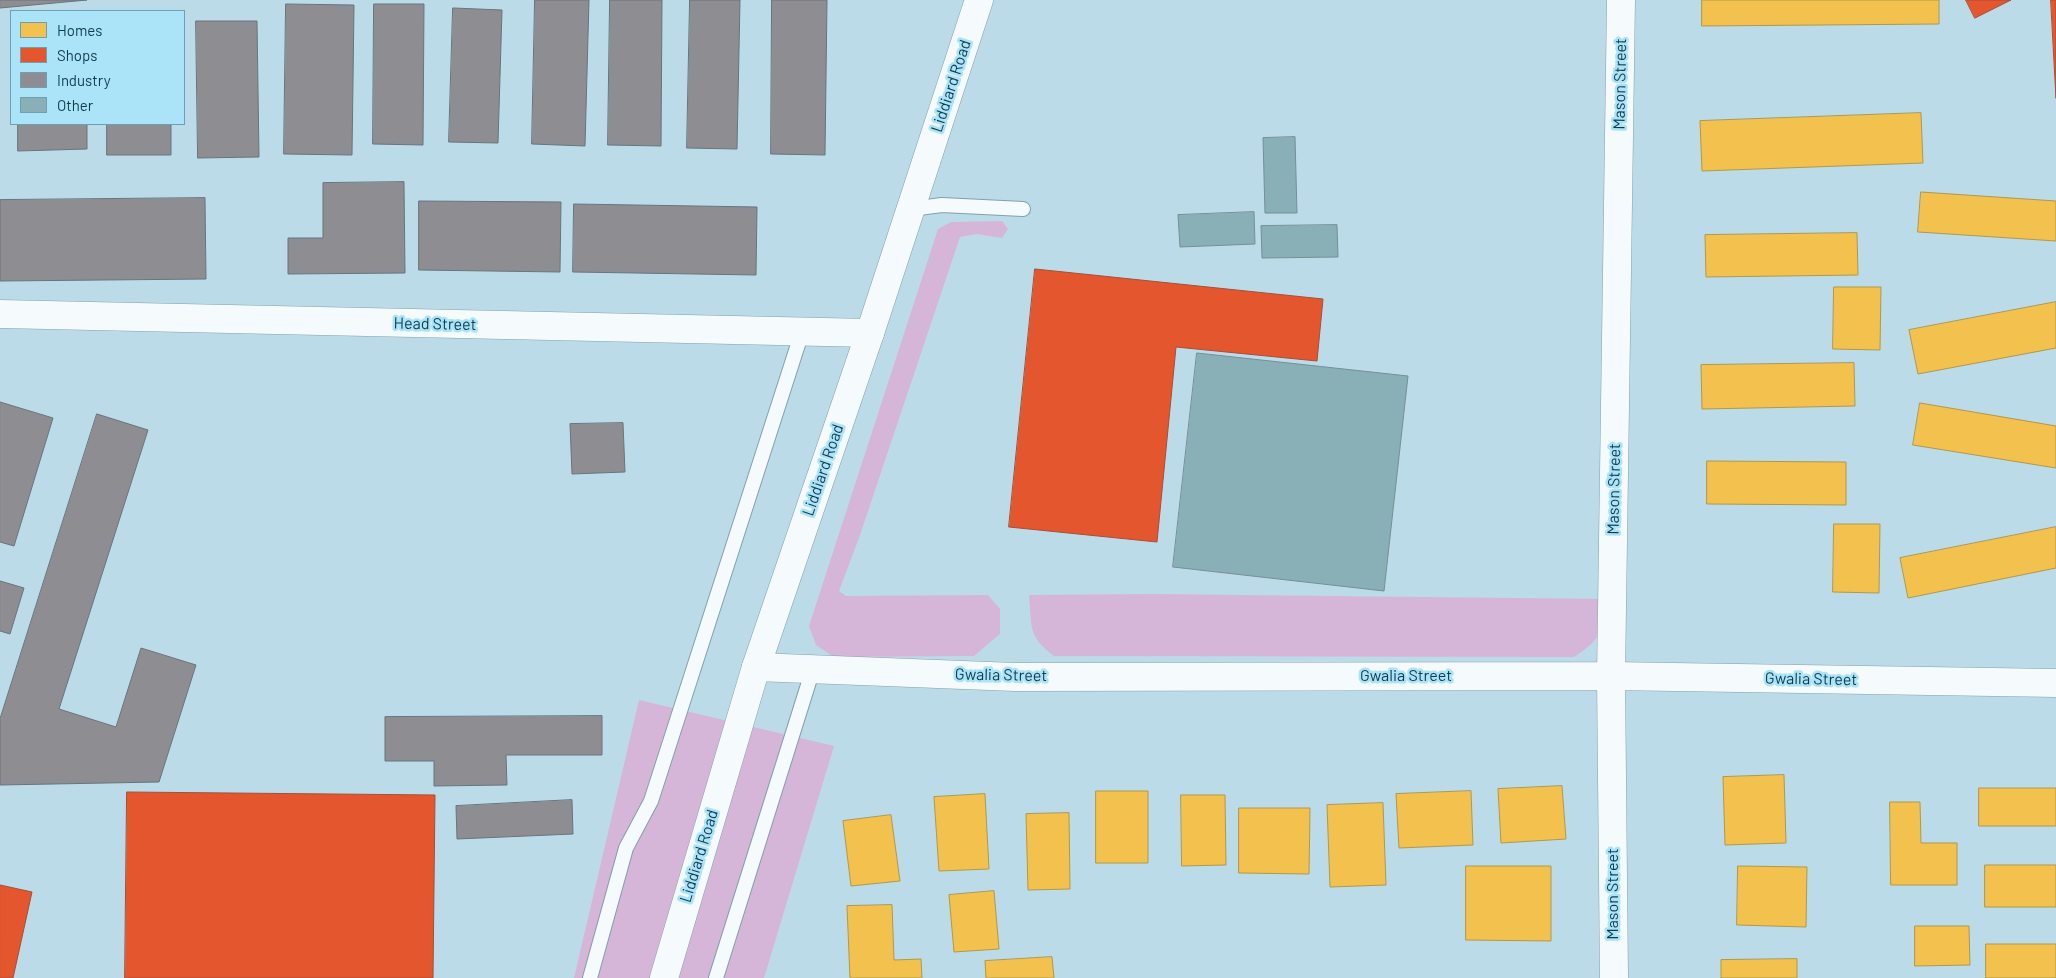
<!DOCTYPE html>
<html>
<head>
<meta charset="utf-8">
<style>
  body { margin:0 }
  #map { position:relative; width:2056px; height:978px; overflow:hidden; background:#bcdbe8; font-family:Barlow,sans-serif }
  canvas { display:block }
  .legend { position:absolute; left:10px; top:10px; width:175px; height:115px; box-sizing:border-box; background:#abe3f9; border:1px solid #6da0b3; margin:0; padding:6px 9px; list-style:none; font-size:15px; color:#0f3c4b }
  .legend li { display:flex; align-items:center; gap:10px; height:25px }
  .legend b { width:25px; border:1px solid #6da0b3 }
</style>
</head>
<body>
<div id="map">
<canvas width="2056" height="978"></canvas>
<ul class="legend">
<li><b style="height:14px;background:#f2c14e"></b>Homes</li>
<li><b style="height:14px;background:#e4572e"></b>Shops</li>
<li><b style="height:14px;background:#8d8d92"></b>Industry</li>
<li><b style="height:14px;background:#89afb7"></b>Other</li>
</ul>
</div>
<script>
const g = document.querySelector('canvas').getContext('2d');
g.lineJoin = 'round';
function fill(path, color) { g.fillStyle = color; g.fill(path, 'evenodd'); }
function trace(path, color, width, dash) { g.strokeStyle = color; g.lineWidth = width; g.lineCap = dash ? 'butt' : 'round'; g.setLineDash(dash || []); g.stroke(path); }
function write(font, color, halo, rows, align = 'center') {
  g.font = font + ' Barlow,sans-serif'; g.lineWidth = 5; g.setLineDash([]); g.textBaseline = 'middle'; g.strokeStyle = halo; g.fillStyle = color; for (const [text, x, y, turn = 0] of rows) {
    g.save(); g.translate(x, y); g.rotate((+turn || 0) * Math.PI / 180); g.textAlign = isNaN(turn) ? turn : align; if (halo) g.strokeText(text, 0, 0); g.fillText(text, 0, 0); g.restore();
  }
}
const green = new Path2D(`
  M1002,221L1008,229L1002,238L977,234L960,237L859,538L839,591L846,596L988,595L1000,609V634L974,656L834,657L816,645L809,626L938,229L951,222Z
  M1154,594L1609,599C1600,631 1604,638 1574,657L1054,656C1027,636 1032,626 1029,595Z
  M639,700L834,746L764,978H574Z`);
const homes = new Path2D(`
  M1702,0H1939V24L1702,26Z
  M1921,113L1923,163L1702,171L1700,121Z
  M1921,192L2056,201V241L1918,232Z
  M1857,233L1858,275L1706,277L1705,235Z
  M1834,287H1881L1880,350L1833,349Z
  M2056,302V348L1918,374L1909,330Z
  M1854,363L1855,406L1702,409L1701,365Z
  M1920,403L2056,426V468L1913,445Z
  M1707,461L1846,462V505L1707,504Z
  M1834,524H1880L1879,593L1833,592Z
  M2056,527V568L1908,598L1900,558Z
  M1784,775L1786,843L1725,845L1723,777Z
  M1562,786L1566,839L1501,843L1498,789Z
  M1979,788H2056V826H1979Z
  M1096,791H1148V863H1096Z
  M1471,791L1473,845L1399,848L1396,794Z
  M985,794L989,869L939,871L934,797Z
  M1181,795H1225L1226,865L1182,866Z
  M1890,802H1920L1921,843H1957V885H1891Z
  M1383,803L1386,885L1330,887L1327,805Z
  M1239,808H1310L1309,874L1239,873Z
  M1069,813L1070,889L1028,890L1026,814Z
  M891,815L900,881L851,886L843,821Z
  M1985,865H2056V907H1985Z
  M1466,866H1551V941L1466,940Z
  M1738,866L1807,867L1806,927L1737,925Z
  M994,891L999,949L954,952L949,895Z
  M892,905L894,960L921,959L922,978H850L847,906Z
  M1915,926H1969L1970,965L1915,966Z
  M1986,944H2056V978H1986Z
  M1052,957L1054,978H986L985,961Z
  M1797,959V978H1721V960Z`);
const shops = new Path2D(`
  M1966,0H2011L1975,18Z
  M2051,0H2056V98Z
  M1035,269L1323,299L1317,361L1176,347L1157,542L1009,527Z
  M127,792L435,795L433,978H125Z
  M0,885L32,892L13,978H0Z`);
const industry = new Path2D(`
  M0,0H87L0,8Z
  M535,0H589L585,146L532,144Z
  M610,0H662L661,146L608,145Z
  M690,0H740L737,149L687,148Z
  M772,0H827L825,155L771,154Z
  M286,4L354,5L352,155L284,154Z
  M374,4H424L423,145L373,144Z
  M453,8L502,10L498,143L449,142Z
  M196,21H257L259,157L198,158Z
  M18,124H87V149L18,151Z
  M107,124H171V155H107Z
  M404,182L405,273L288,274V238H323V183Z
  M205,198L206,279L0,281V200Z
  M419,201L561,202L560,272L419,270Z
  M574,204L757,207L756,275L573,272Z
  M0,402L53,418L14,546L0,542Z
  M97,414L148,430L59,709L116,727L141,648L196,665L159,782L0,785V719Z
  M623,423L625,472L572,474L570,424Z
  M0,581L24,588L10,634L0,631Z
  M602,716V755H506L507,785L434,786V761H385V717Z
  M572,800L573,834L457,839L456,806Z`);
const building = new Path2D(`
  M1295,137L1297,213H1265L1263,138Z
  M1254,212L1255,244L1180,247L1178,215Z
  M1337,225L1338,257L1262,258L1261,226Z
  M1197,353L1408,376L1384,591L1173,567Z`);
const lane = new Path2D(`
  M911,209L942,205L1023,209
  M590,978L626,848L651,801L802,332
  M716,978L813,669`);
const street = new Path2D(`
  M0,314L870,333
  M756,667L1015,677L1611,676L2056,683
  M1614,978L1611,676L1621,0`);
const secondary = new Path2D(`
  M664,978L756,667L870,333L979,0`);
const streetNames = [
  ["Mason Street",1620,84,-89],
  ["Liddiard Road",951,86,-72],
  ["Head Street",435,324,1],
  ["Liddiard Road",823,470,-71],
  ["Mason Street",1614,489,-89],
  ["Gwalia Street",1001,675,1],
  ["Gwalia Street",1406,676],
  ["Gwalia Street",1811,679,1],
  ["Liddiard Road",699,856,-73],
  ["Mason Street",1613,894,-90]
];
fill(green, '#d6b6d8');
fill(homes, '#f2c14e');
trace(homes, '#ae994d', 1);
fill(shops, '#e4572e');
trace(shops, '#a44f37', 1);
fill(industry, '#8d8d92');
trace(industry, '#67757d', 1);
fill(building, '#89afb7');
trace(building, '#758f96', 1);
trace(lane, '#82a0aa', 16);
trace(street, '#82a0aa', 29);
trace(secondary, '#82a0aa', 29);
trace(lane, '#f5fafc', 14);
trace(street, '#f5fafc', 28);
trace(secondary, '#f5fafc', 28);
write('16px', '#0f3c4b', '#abe3f9', streetNames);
</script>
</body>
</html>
